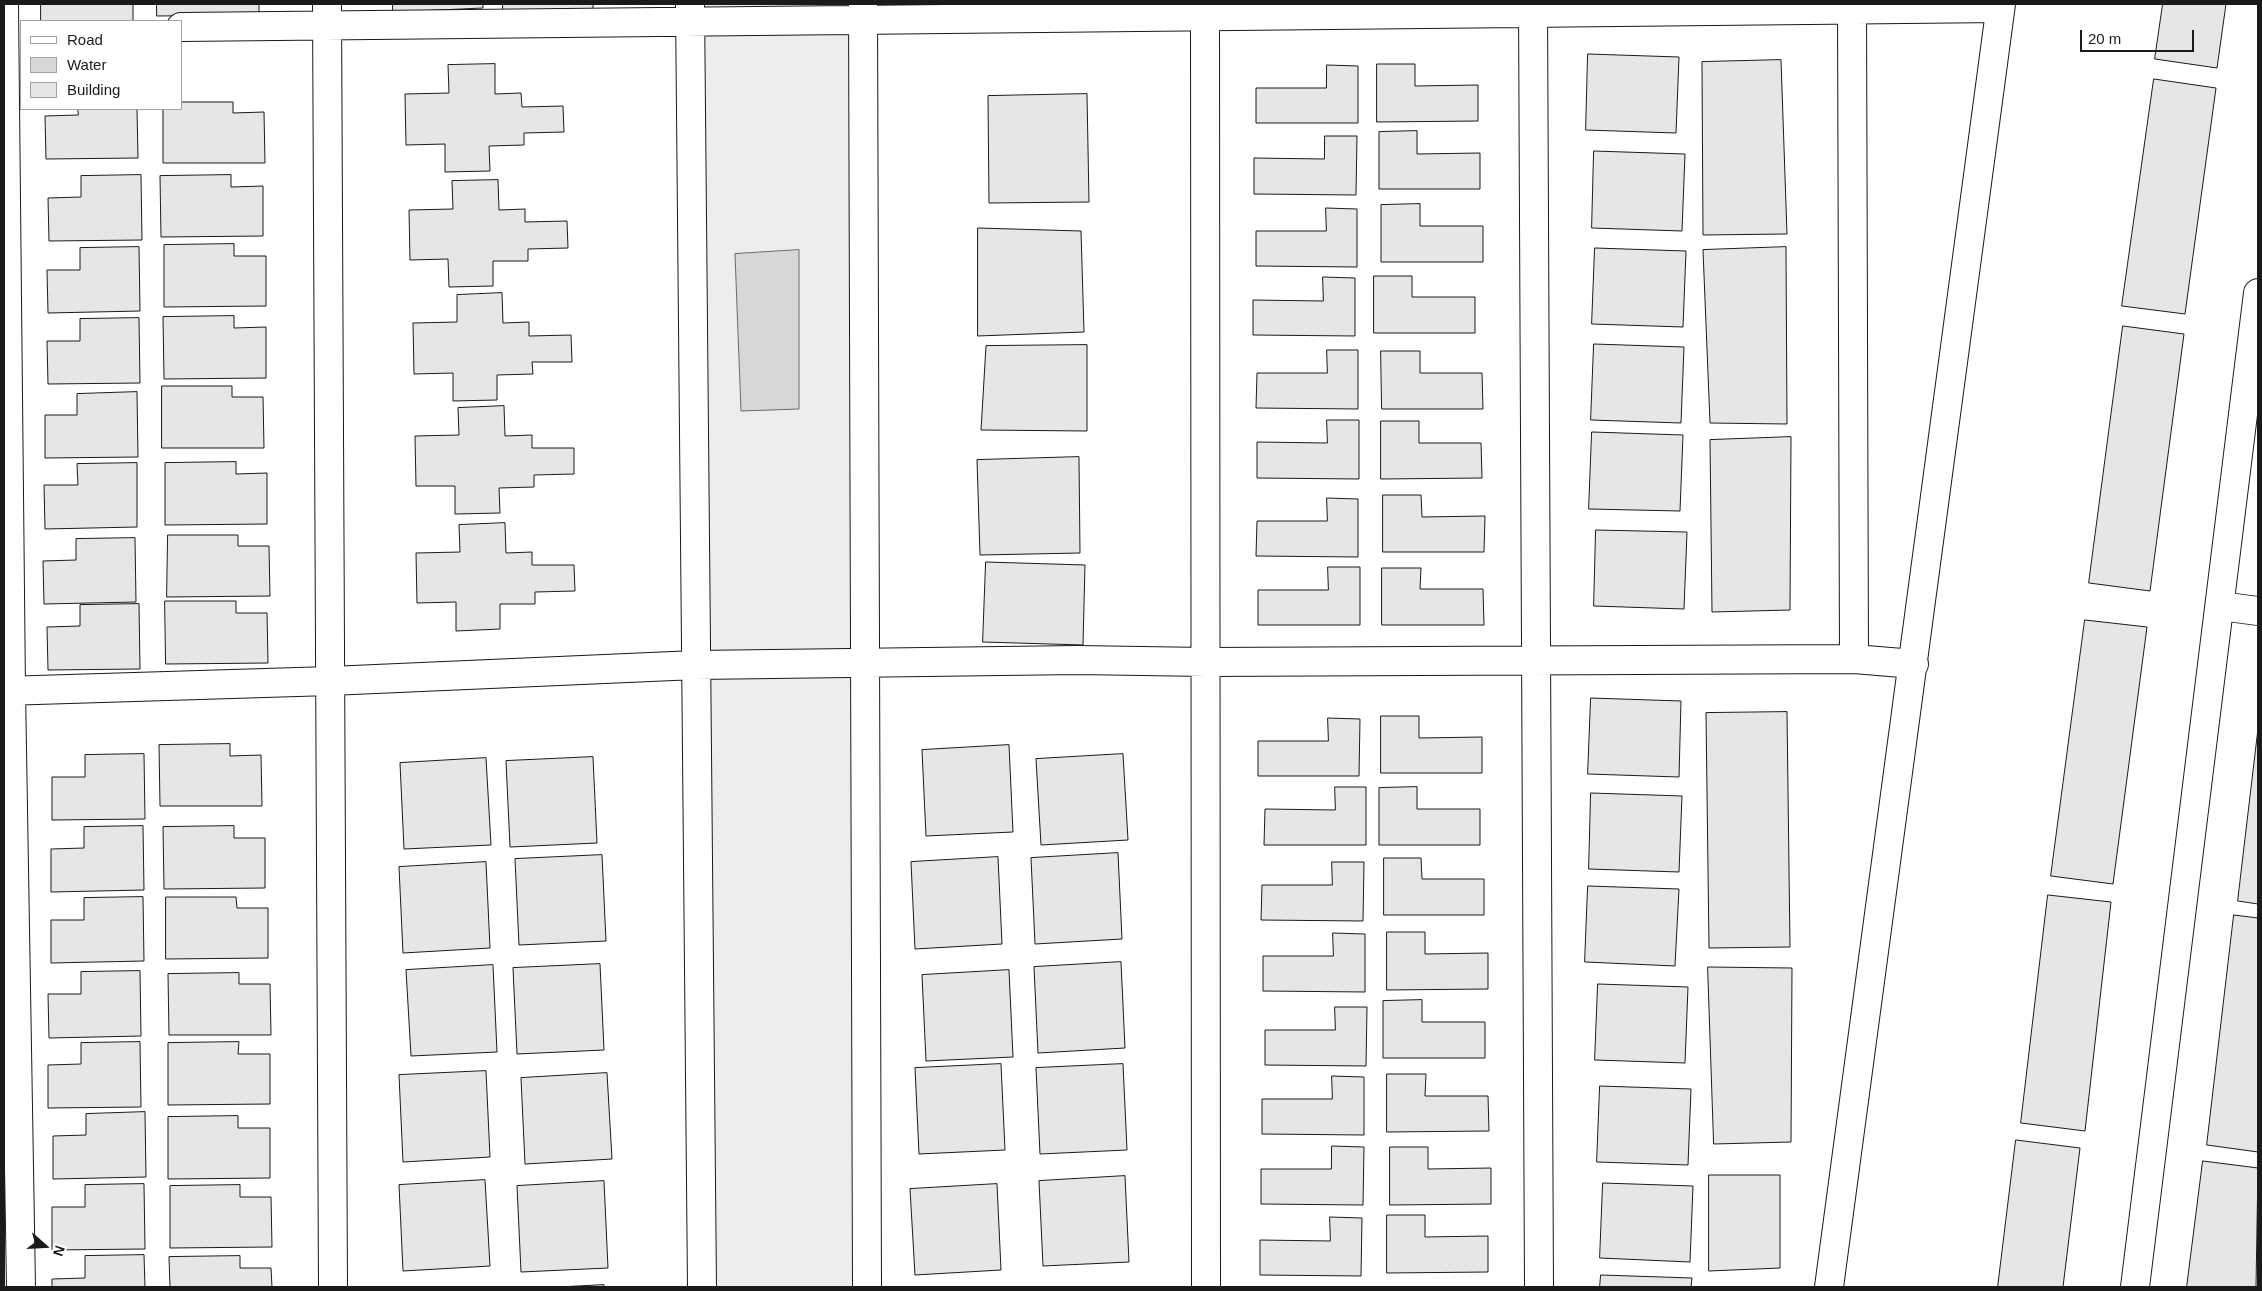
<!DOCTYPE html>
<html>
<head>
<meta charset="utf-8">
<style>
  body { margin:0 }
  #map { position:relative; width:2262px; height:1291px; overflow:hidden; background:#fff; font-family:Helvetica,sans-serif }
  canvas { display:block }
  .frame { position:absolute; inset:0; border:5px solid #1a1a1a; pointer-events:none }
  .legend { position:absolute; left:20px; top:20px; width:162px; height:90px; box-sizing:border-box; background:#fff; border:1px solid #a3a3a3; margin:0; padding:6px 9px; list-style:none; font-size:15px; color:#1a1a1a }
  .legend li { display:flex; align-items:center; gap:10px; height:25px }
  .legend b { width:25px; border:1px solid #a3a3a3 }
  .north { position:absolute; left:20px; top:1221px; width:50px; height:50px; -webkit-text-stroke:4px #fff; paint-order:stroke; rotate:109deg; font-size:14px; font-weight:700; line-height:20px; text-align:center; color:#1a1a1a }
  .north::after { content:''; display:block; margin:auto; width:18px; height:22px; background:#1a1a1a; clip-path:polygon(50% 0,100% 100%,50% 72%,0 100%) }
  .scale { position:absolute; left:2080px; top:30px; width:114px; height:22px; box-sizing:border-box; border:2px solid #1a1a1a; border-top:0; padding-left:6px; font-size:15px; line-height:18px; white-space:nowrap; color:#1a1a1a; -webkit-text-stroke:4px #fff; paint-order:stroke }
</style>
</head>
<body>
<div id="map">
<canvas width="2262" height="1291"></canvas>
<div class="frame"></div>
<ul class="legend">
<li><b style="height:6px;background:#fff"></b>Road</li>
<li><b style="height:14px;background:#d7d7d7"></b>Water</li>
<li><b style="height:14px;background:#e6e6e6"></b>Building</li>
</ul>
<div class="north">N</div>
<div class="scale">20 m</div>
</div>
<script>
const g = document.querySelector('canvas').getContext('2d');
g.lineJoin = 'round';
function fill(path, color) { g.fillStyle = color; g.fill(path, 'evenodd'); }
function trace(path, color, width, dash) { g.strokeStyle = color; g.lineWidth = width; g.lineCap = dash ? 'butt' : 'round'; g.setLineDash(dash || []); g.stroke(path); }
const built = new Path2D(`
  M690,4H863L867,1287H702Z`);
const water = new Path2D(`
  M799,250V409L741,411L735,254Z`);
const building = new Path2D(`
  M41,4H133V21H41Z
  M157,4H259V15L157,16Z
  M393,4H483V8L393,12Z
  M503,4H593V10L503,14Z
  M915,4H1005V8L915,13Z
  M2163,4H2226L2217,68L2155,59Z
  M1588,54L1679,57L1676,133L1586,130Z
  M1781,60L1787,234L1703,235L1702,62Z
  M495,64V94L521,93L522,107L563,106L564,132L524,133V145L489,146L490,171L445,172V144L406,145L405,94L449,93L448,65Z
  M1377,64H1415V86L1478,85V121L1377,122Z
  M1327,65L1358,66V123H1256V88H1326Z
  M2154,79L2216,88L2185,314L2122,306Z
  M1087,94L1089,202L989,203L988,96Z
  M181,102H233V113L264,112L265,163H163V109H181Z
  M78,109H137L138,158L46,159L45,116L78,115Z
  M1417,131V154L1480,153V189H1379V132Z
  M1325,136H1357L1356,195L1254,194V158L1324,159Z
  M1594,151L1685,154L1682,231L1592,228Z
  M141,175L142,240L49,241L48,198L81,197V176Z
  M231,175V187L263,186V236L161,237L160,176Z
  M498,180L499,210L525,209V222L567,221L568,248L528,249V261H493V286L449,287L448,259L410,260L409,210L453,209L452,181Z
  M1420,204V226H1483V262H1381V205Z
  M1326,208L1357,209V267L1256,266V231H1326Z
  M978,228L1081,231L1084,332L978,336Z
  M234,244V256H266V306L164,307V245Z
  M139,247L140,311L48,313L47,270H80V248Z
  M1786,247L1787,424L1710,423L1703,250Z
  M1595,248L1686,251L1683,327L1592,324Z
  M1374,276H1412V297H1475V333H1374Z
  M1323,277L1355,278V336L1253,335V300L1323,301Z
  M502,293L503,323L529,322V336L571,335L572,362H532L533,374L497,375V400L453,401V373L414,374L413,323L457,322V295Z
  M234,316V328L266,327V378L164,379L163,317Z
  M139,318L140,383L48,384L47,341H80V319Z
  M2123,326L2184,334L2150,591L2089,583Z
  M1594,344L1684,347L1681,423L1591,420Z
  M1087,345V431L981,430L986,346Z
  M1327,350H1358V409L1256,408L1257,373H1327Z
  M1381,351H1420V373H1482L1483,409H1382Z
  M162,386H232V397H263L264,448H162Z
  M137,392L138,457L45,458V415H77V394Z
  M504,406L505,436L532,435V448H574V474L534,475V487L499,488L500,513L455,514V486H416L415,436L459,435L458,408Z
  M1327,420H1359V479L1257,478V442L1327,443Z
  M1381,421H1419V443H1481L1482,478L1381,479Z
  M1592,432L1683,435L1680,511L1589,509Z
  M1791,437L1790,610L1712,612L1710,440Z
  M1079,457L1080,553L980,555L977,460Z
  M236,462V474L267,473V524L165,525V463Z
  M137,463V527L45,529L44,485H78L77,464Z
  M1383,495H1421L1422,517L1485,516L1484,552H1383Z
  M1327,498L1358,499V557L1256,556L1257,521H1327Z
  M505,523L506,553L532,552V565H574L575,591L535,592V604H500V629L456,631V602L417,603L416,553L460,552L459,525Z
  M1596,530L1687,532L1684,609L1594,606Z
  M168,535H238V546H269L270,596L167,597Z
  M135,538L136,602L44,604L43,561L76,560V539Z
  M986,562L1085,565L1083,645L983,642Z
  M1328,567H1360V625H1258V590H1328Z
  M1382,568H1421L1420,589H1483L1484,625H1382Z
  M165,601H236V613H267L268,663L166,664Z
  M139,604L140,669L48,670L47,627L80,626V605Z
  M2085,620L2147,627L2113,884L2051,876Z
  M1591,698L1681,701L1679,777L1588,774Z
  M1787,712L1790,947L1709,948L1706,713Z
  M1381,716H1419V738L1482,737V773H1381Z
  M1328,718L1360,719L1359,776H1258V741H1328Z
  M2258,729V904L2238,901Z
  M230,744V756L261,755L262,806H160L159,745Z
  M1009,745L1013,832L926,836L922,750Z
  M144,754L145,819L52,820V777H85V755Z
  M1123,754L1128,840L1041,845L1036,759Z
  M593,757L597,843L510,847L506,761Z
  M486,758L491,845L404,849L400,763Z
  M1335,787H1366V845H1264L1265,809L1335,810Z
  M1417,787V809H1480V845H1379V788Z
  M1591,793L1682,796L1679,872L1589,869Z
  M143,826L144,890L51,892V849L84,848V827Z
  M234,826V838H265V888L164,889L163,827Z
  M1118,853L1122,939L1035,944L1031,858Z
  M602,855L606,941L519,945L515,859Z
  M998,857L1002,944L915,949L911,862Z
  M1384,858H1421L1422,879H1484V915H1384Z
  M486,862L490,948L403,953L399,867Z
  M1332,862H1364L1363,921L1261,920L1262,885H1332Z
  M1588,886L1679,889L1675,966L1585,962Z
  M2048,895L2111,902L2085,1131L2021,1123Z
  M143,897L144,961L51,963V920H84V898Z
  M166,897H236L237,908H268V958L166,959Z
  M2234,915L2258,918V1152L2207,1145Z
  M1387,932H1425V954L1488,953V989L1387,990Z
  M1333,933L1365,934V992L1263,991V956H1333Z
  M1121,962L1125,1048L1038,1053L1034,967Z
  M600,964L604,1050L517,1054L513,968Z
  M493,965L497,1052L411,1056L406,970Z
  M1708,967L1792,968L1791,1142L1714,1144Z
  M1009,970L1013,1057L926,1061L922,975Z
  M140,971L141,1036L49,1038L48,994H81V972Z
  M239,973V984H270L271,1035H169L168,974Z
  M1598,984L1688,987L1685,1063L1595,1060Z
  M1422,1000V1022H1485V1058H1383V1001Z
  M1335,1007H1367L1366,1066L1265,1065V1030H1335Z
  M140,1042L141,1107L48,1108V1065L81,1064V1043Z
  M239,1042L238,1054H270V1104L168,1105V1043Z
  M1001,1064L1005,1150L919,1154L915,1068Z
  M1123,1064L1127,1150L1040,1154L1036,1068Z
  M486,1071L490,1157L403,1162L399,1075Z
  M607,1073L612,1159L525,1164L521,1078Z
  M1387,1074H1426L1425,1096H1488L1489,1131L1387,1132Z
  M1332,1076L1364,1077V1135L1262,1134V1099H1332Z
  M1600,1086L1691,1089L1688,1165L1597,1162Z
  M145,1112L146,1177L53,1179V1136L86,1135V1114Z
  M238,1116V1128H270V1178L168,1179V1117Z
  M2016,1140L2080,1148L2063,1287H1998Z
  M1332,1146L1364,1147L1363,1205L1261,1204V1169H1331Z
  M1390,1147H1428V1169L1491,1168V1204L1390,1205Z
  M2203,1161L2258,1168L2256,1287H2187Z
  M1709,1175H1780V1268L1709,1271Z
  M1125,1176L1129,1262L1043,1266L1039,1181Z
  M485,1180L490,1266L403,1271L399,1185Z
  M604,1181L608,1268L521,1272L517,1186Z
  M1603,1183L1693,1186L1690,1262L1600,1258Z
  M144,1184L145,1249L52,1250V1207H85V1185Z
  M997,1184L1001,1270L915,1275L910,1189Z
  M240,1185V1197H271L272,1247L170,1248V1186Z
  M1387,1215H1425V1237L1488,1236V1272L1387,1273Z
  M1330,1217L1362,1218L1361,1276L1260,1275V1240L1330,1241Z
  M144,1255L145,1287H52V1279L85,1278V1256Z
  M240,1256V1268H271L272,1287H170L169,1257Z
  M1601,1275L1692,1278L1691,1287H1600Z
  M604,1285V1287H559Z`);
const street = new Path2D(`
  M4,4L11,689L21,1287
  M327,4L333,1287
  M690,4L702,1287
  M863,4L867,1287
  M1205,4L1206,1287
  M1533,4L1539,1287
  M1852,4L1854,659L1914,664
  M181,27L2000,8
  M2220,606L2258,611
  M4,691L330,681L696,665L1078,660L1206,662L1854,659
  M1829,1287L2001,4
  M2135,1287L2258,293`);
fill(built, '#ededed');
trace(built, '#6a6a6a', 1);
fill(water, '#d7d7d7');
trace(water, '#6a6a6a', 1);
fill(building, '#e6e6e6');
trace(building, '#1a1a1a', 1);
trace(street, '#1a1a1a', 30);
trace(street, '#fff', 28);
</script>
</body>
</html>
